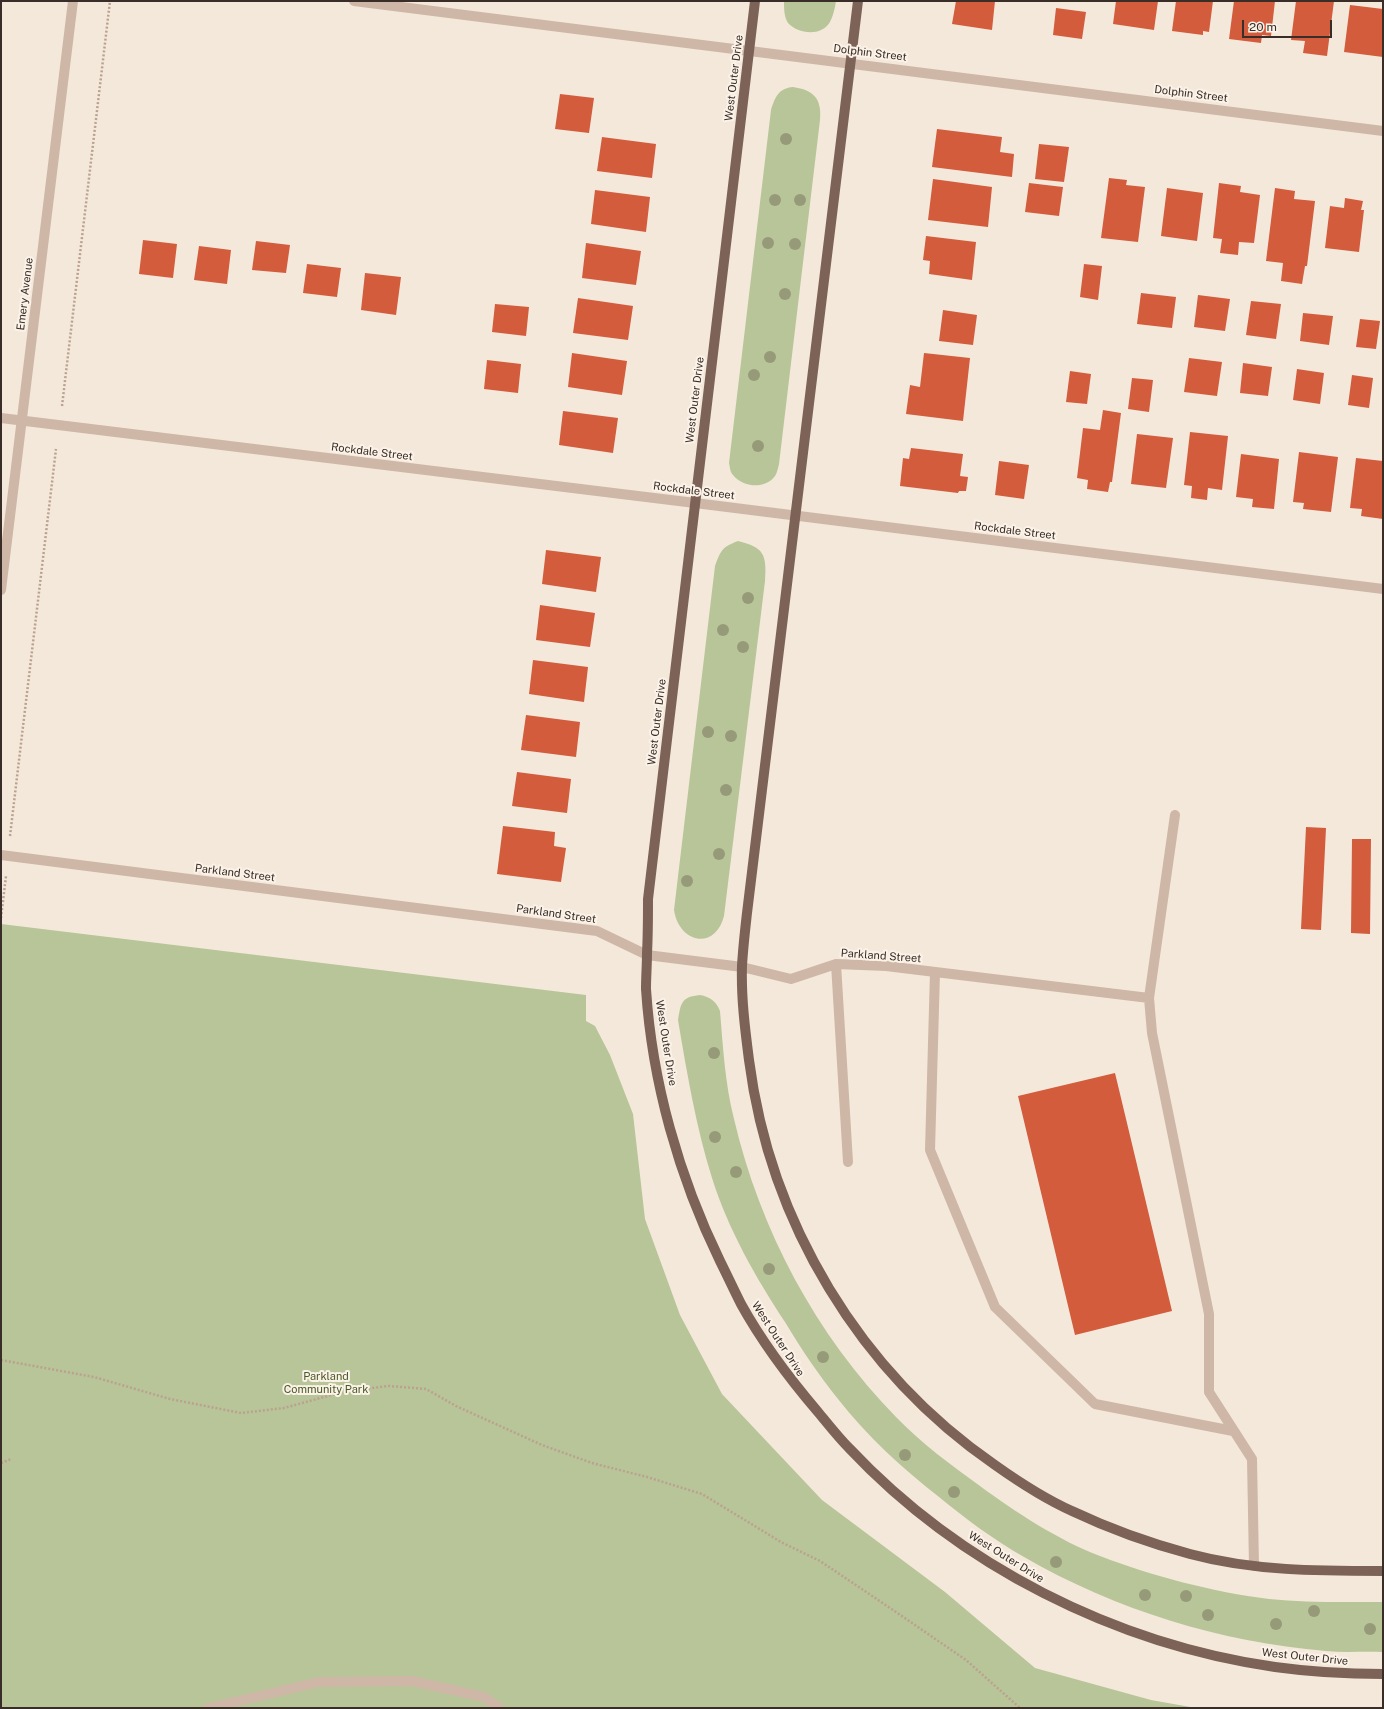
<!DOCTYPE html>
<html>
<head>
<meta charset="utf-8">
<style>
  body { margin:0 }
  #map { position:relative; width:1384px; height:1709px; overflow:hidden; background:#f4e8db; font-family:"Public Sans",sans-serif }
  canvas { display:block }
  .frame { position:absolute; inset:0; border:2px solid #392d27; pointer-events:none }
  .scale { position:absolute; left:1242px; top:20px; width:90px; height:18px; box-sizing:border-box; border:2px solid #392d27; border-top:0; padding-left:5px; font-size:12px; line-height:14px; white-space:nowrap; color:#392d27; -webkit-text-stroke:3px #fbf2e8; paint-order:stroke }
</style>
</head>
<body>
<div id="map">
<canvas width="1384" height="1709"></canvas>
<div class="frame"></div>
<div class="scale">20 m</div>
</div>
<script>
const g = document.querySelector('canvas').getContext('2d');
g.lineJoin = 'round';
function fill(path, color) { g.fillStyle = color; g.fill(path, 'evenodd'); }
function trace(path, color, width, dash) { g.strokeStyle = color; g.lineWidth = width; g.lineCap = dash ? 'butt' : 'round'; g.setLineDash(dash || []); g.stroke(path); }
function write(font, color, halo, rows, align = 'center') {
  g.font = font + ' "Public Sans",sans-serif'; g.lineWidth = 4; g.setLineDash([]); g.textBaseline = 'middle'; g.strokeStyle = halo; g.fillStyle = color; for (const [text, x, y, turn = 0] of rows) {
    g.save(); g.translate(x, y); g.rotate((+turn || 0) * Math.PI / 180); g.textAlign = isNaN(turn) ? turn : align; if (halo) g.strokeText(text, 0, 0); g.fillText(text, 0, 0); g.restore();
  }
}
const green = new Path2D(`
  M784,1H836C835,8 833,16 830,22C821,37 798,34 788,23C784,17 784,8 784,1Z
  M793,87C814,90 822,99 820,120L779,464C778,468 777,473 775,476C765,490 742,487 733,475C730,472 730,467 729,463L771,110C775,97 779,88 793,87Z
  M738,541C764,547 767,555 765,581L724,916C715,951 679,943 674,910L715,566C721,550 722,547 738,541Z
  M1,924L586,995V1021L595,1026L610,1055L633,1114L645,1219L680,1315L722,1394L822,1500L945,1592L1035,1668L1151,1700L1196,1708H1Z
  M700,995C710,997 716,1001 720,1011C723,1047 725,1084 734,1119C760,1230 816,1335 896,1417C921,1443 951,1465 980,1486C1015,1512 1060,1541 1100,1556C1152,1576 1213,1592 1269,1599C1306,1603 1345,1602 1383,1602V1652C1364,1651 1345,1653 1326,1651C1220,1642 1116,1610 1024,1557C994,1540 966,1519 939,1497C903,1469 867,1436 838,1399C819,1375 801,1349 785,1322C756,1278 728,1229 712,1178C696,1127 687,1073 678,1020C681,1003 681,997 700,995Z`);
const building = new Path2D(`
  M956,1H995L992,30L952,24Z
  M1116,1H1158L1154,30L1113,24Z
  M1176,1H1213L1209,32L1203,31V35L1172,31Z
  M1234,1H1275L1271,36L1262,35L1261,43L1229,39Z
  M1296,1H1334L1327,56L1303,53L1305,41L1291,40Z
  M1350,5L1383,9V57L1344,52Z
  M1056,8L1086,12L1082,39L1053,35Z
  M560,94L594,98L589,133L555,129Z
  M937,129L1002,137L1000,152L1014,154L1012,177L932,167Z
  M602,137L656,144L652,178L597,171Z
  M1039,144L1069,147L1064,182L1035,179Z
  M1109,178L1127,180L1126,185L1145,187L1138,242L1101,238Z
  M933,179L992,187L988,227L928,220Z
  M1029,183L1063,187L1059,216L1025,212Z
  M1219,183L1241,186L1240,192L1260,195L1254,243L1239,242L1238,255L1220,253L1222,239L1213,238Z
  M1167,188L1203,193L1197,241L1161,236Z
  M1275,188L1295,191L1294,199L1315,201L1307,266H1305L1302,284L1281,281L1283,263L1266,261Z
  M595,190L650,197L646,232L591,224Z
  M1345,198L1363,201L1361,210H1364L1359,252L1325,248L1330,206L1344,208Z
  M926,236L976,242L972,280L929,274L930,261L923,260Z
  M143,240L177,244L173,278L139,274Z
  M256,241L290,245L286,273L252,270Z
  M586,243L641,251L636,285L582,278Z
  M199,246L231,250L227,284L194,280Z
  M307,264L341,268L337,297L303,293Z
  M1084,264L1102,266L1098,300L1080,297Z
  M365,273L401,277L396,315L361,310Z
  M1141,293L1176,297L1172,328L1137,324Z
  M1198,295L1230,299L1225,331L1194,327Z
  M578,298L633,306L628,340L573,333Z
  M1251,301L1281,304L1276,339L1246,335Z
  M495,304L529,307L526,336L492,332Z
  M943,310L977,315L973,345L939,341Z
  M1303,313L1333,316L1329,345L1300,341Z
  M1360,319L1380,321L1376,349L1356,347Z
  M572,353L627,361L622,395L568,387Z
  M924,353L970,358L963,421L906,414L910,385L920,387Z
  M1189,358L1222,362L1217,396L1184,392Z
  M487,360L521,364L518,393L484,389Z
  M1243,363L1272,367L1268,396L1240,393Z
  M1297,369L1324,373L1320,404L1293,400Z
  M1070,371L1091,374L1087,404L1066,402Z
  M1352,375L1373,378L1369,408L1348,405Z
  M1132,378L1153,380L1149,412L1128,409Z
  M1103,410L1121,413L1112,482H1110L1108,492L1087,489L1088,480L1077,478L1083,428L1100,430Z
  M563,411L618,418L613,453L559,445Z
  M1190,432L1228,436L1222,490L1208,488L1207,500L1191,498L1192,486L1184,485Z
  M1137,434L1173,438L1166,488L1131,484Z
  M911,448L963,454L960,476L968,477L966,491H959L958,493L900,486L903,458L909,459Z
  M1299,452L1338,457L1331,512L1303,509L1304,503L1293,502Z
  M1241,454L1279,459L1274,509L1252,507L1253,499L1236,497Z
  M1356,458L1383,461V519L1361,516L1362,509L1350,508Z
  M999,461L1029,465L1024,499L995,495Z
  M546,550L601,557L596,592L542,584Z
  M540,605L595,613L590,647L536,640Z
  M533,660L588,667L584,702L529,694Z
  M526,715L580,722L576,757L521,750Z
  M517,772L571,779L567,813L512,806Z
  M503,826L555,832L554,846L566,848L561,882L497,874Z
  M1306,827L1326,828L1321,930L1301,929Z
  M1352,839H1371L1370,934L1351,933Z
  M1115,1073L1172,1311L1075,1335L1018,1096Z`);
const path = new Path2D(`
  M62,406L110,1
  M10,836L56,449
  M1,918L6,876
  M1,1360L94,1377L170,1399L241,1413L284,1408L346,1391L389,1386L426,1389L456,1406L542,1445L592,1463L647,1477L702,1494L781,1542L820,1561L896,1612L966,1660L1020,1708
  M1,1463L11,1459`);
const minor = new Path2D(`
  M354,1L1383,131
  M1,418L695,503L1383,589
  M1,590L73,1
  M1175,815L1149,998L1152,1033L1209,1314V1392L1252,1459L1254,1566
  M1,855L597,931L647,955L742,967L791,979L836,964L886,966L1149,998
  M836,964L848,1162
  M935,972L930,1150L995,1307L1095,1404L1233,1431
  M208,1708L319,1682L412,1681L484,1697L500,1708`);
const major = new Path2D(`
  M755,1L648,899C648,917 648,935 647,953C647,965 646,977 646,989C652,1082 679,1177 720,1261C727,1275 734,1290 741,1304C762,1342 789,1378 818,1412C828,1424 838,1437 849,1448C960,1566 1115,1644 1275,1667C1311,1672 1347,1674 1383,1674
  M858,1L747,913C745,931 743,948 742,966C741,997 745,1029 749,1060C770,1223 860,1372 995,1465C1019,1482 1045,1499 1072,1511C1110,1529 1149,1543 1190,1554C1253,1571 1318,1571 1383,1571`);
const trees = [
  [786,139],
  [775,200],
  [800,200],
  [768,243],
  [795,244],
  [785,294],
  [770,357],
  [754,375],
  [758,446],
  [748,598],
  [723,630],
  [743,647],
  [708,732],
  [731,736],
  [726,790],
  [719,854],
  [687,881],
  [714,1053],
  [715,1137],
  [736,1172],
  [769,1269],
  [823,1357],
  [905,1455],
  [954,1492],
  [1056,1562],
  [1145,1595],
  [1186,1596],
  [1314,1611],
  [1208,1615],
  [1276,1624],
  [1370,1629]
];
const streetNames = [
  ["Dolphin Street",870,53,7],
  ["West Outer Drive",734,78,-83],
  ["Dolphin Street",1191,94,7],
  ["Emery Avenue",25,294,-83],
  ["West Outer Drive",695,400,-83],
  ["Rockdale Street",372,452,7],
  ["Rockdale Street",694,491,7],
  ["Rockdale Street",1015,531,7],
  ["West Outer Drive",657,722,-83],
  ["Parkland Street",235,873,7],
  ["Parkland Street",556,914,8],
  ["Parkland Street",881,956,4],
  ["West Outer Drive",666,1043,81],
  ["West Outer Drive",778,1339,57],
  ["West Outer Drive",1006,1557,32],
  ["West Outer Drive",1305,1657,6]
];
const parkNames = [
  ["Parkland",326,1377],
  ["Community Park",326,1390]
];
fill(green, '#b8c599');
fill(building, '#d25c3c');
trace(path, '#baa190', 2.5, [2, 2]);
trace(minor, '#ceb7a6', 10);
trace(major, '#7d6257', 10);
g.fillStyle = '#969a79';
for (const [x, y] of trees) { g.beginPath(); g.arc(x, y, 6, 0, 2 * Math.PI); g.fill(); }
write('11px', '#392d27', '#fbf2e8', streetNames);
write('11px', '#4a5a28', '#fbf2e8', parkNames);
</script>
</body>
</html>
